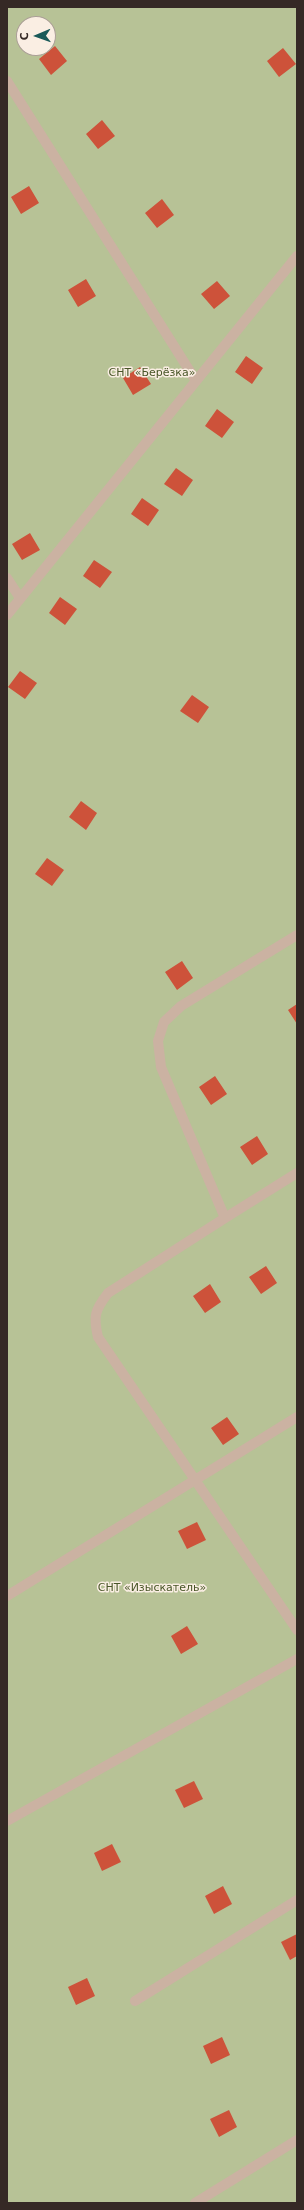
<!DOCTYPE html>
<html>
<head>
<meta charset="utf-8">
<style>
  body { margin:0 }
  #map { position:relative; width:304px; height:2210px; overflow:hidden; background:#f2e3d7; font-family:"DejaVu Sans",sans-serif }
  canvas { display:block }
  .frame { position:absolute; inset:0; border:8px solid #352925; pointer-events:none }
  .north { position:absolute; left:16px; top:16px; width:40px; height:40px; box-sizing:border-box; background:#faeee3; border:1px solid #ab9f97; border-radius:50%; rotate:268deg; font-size:11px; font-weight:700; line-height:16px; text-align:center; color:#352925 }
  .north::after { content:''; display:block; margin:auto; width:14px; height:18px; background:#195958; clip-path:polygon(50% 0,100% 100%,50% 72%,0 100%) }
</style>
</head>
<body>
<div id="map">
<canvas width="304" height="2210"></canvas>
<div class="frame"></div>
<div class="north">С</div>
</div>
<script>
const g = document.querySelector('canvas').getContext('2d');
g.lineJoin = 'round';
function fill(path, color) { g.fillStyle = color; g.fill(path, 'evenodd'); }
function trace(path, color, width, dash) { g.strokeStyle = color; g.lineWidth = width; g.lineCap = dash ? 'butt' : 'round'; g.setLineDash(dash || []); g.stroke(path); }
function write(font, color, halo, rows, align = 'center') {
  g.font = font + ' "DejaVu Sans",sans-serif'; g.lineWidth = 3; g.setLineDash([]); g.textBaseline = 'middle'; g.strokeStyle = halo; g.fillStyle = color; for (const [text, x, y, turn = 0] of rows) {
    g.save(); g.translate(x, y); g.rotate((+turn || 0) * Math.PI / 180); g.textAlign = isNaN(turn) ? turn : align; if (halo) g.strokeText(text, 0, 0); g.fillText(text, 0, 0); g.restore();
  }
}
const green = new Path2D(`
  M7,7H297V2203H7ZM24,24H48V48H24Z`);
const building = new Path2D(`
  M55,46L67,61L51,75L39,59Z
  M283,48L296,64L279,77L267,61Z
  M102,120L115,136L98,149L86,134Z
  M29,186L39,203L21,214L11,197Z
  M162,199L174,215L157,228L145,213Z
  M86,279L96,296L78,307L68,290Z
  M217,281L230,296L214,309L201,294Z
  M246,356L263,368L252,384L235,372Z
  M140,367L151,384L133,395L123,378Z
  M217,409L234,422L222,438L205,426Z
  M176,468L193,480L182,496L164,484Z
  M142,498L159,510L148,526L131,514Z
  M30,533L40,550L22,560L12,544Z
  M94,560L112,572L100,588L83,576Z
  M60,597L77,609L65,625L49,613Z
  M20,671L37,683L25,699L8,687Z
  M192,695L209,707L198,723L180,711Z
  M81,801L97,813L86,830L69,817Z
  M47,858L64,870L52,886L35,874Z
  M182,961L193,978L177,990L165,972Z
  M297,1004V1024L288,1010Z
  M215,1076L227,1094L211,1105L199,1087Z
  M257,1136L268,1154L252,1165L240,1147Z
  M266,1266L277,1283L261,1294L249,1277Z
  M210,1284L221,1302L205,1313L193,1296Z
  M227,1417L239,1434L223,1445L211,1428Z
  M197,1522L206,1540L187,1549L178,1531Z
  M187,1626L198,1644L181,1654L171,1636Z
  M194,1781L203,1799L184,1808L175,1790Z
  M112,1844L121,1862L102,1871L94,1853Z
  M223,1886L232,1904L214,1914L205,1896Z
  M297,1934V1956L290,1960L281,1942Z
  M87,1978L95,1996L76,2005L68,1987Z
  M222,2037L230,2055L211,2064L203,2046Z
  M229,2110L237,2127L219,2137L210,2119Z`);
const minor = new Path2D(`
  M7,81L196,381
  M7,578L20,598
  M7,615L297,256
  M297,935L181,1006L164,1022L158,1041L161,1067L225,1218L108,1293C95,1310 93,1316 98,1337L297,1630
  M225,1218L297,1173
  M7,1596L297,1417
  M7,1821L297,1659
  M135,2001L297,1900
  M195,2203L297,2140`);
const parkNames = [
  ["СНТ «Берёзка»",152,373],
  ["СНТ «Изыскатель»",152,1588]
];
fill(green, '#b7c296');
fill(building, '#cd523a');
trace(minor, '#cbb2a2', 10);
write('11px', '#485527', '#faeee3', parkNames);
</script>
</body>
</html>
